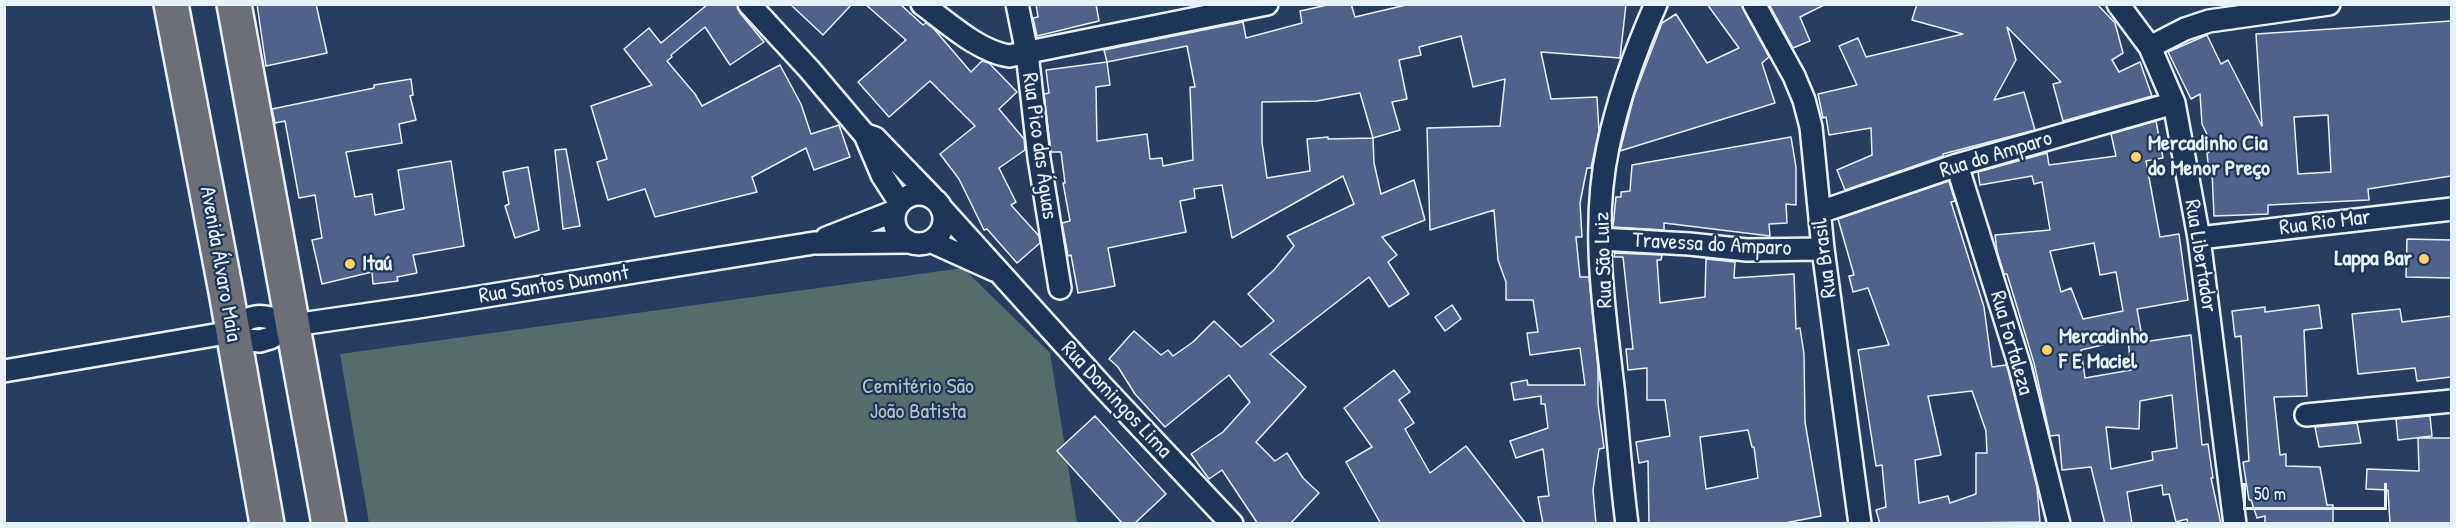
<!DOCTYPE html>
<html>
<head>
<meta charset="utf-8">
<style>
  body { margin:0 }
  #map { position:relative; width:2456px; height:528px; overflow:hidden; background:#273e61; font-family:"Patrick Hand",sans-serif }
  canvas { display:block }
  .frame { position:absolute; inset:0; border:6px solid #e8f1f8; pointer-events:none }
  .scale { position:absolute; left:2243px; top:483px; width:144px; height:27px; box-sizing:border-box; border:3px solid #e8f1f8; border-top:0; padding-left:8px; font-size:18px; line-height:21px; white-space:nowrap; color:#e8f1f8; -webkit-text-stroke:4px #1d3557; paint-order:stroke }
</style>
</head>
<body>
<div id="map">
<canvas width="2456" height="528"></canvas>
<div class="frame"></div>
<div class="scale">50 m</div>
</div>
<script>
const g = document.querySelector('canvas').getContext('2d');
g.lineJoin = 'round';
function fill(path, color) { g.fillStyle = color; g.fill(path, 'evenodd'); }
function trace(path, color, width, dash) { g.strokeStyle = color; g.lineWidth = width; g.lineCap = dash ? 'butt' : 'round'; g.setLineDash(dash || []); g.stroke(path); }
function write(font, color, halo, rows, align = 'center') {
  g.font = font + ' "Patrick Hand",sans-serif'; g.lineWidth = 4.5; g.setLineDash([]); g.textBaseline = 'middle'; g.strokeStyle = halo; g.fillStyle = color; for (const [text, x, y, turn = 0] of rows) {
    g.save(); g.translate(x, y); g.rotate((+turn || 0) * Math.PI / 180); g.textAlign = isNaN(turn) ? turn : align; if (halo) g.strokeText(text, 0, 0); g.fillText(text, 0, 0); g.restore();
  }
}
const green = new Path2D(`
  M963,268L1050,353L1077,523H369L340,354Z`);
const building = new Path2D(`
  M257,4H316L327,53L266,66Z
  M708,4H737L740,13L764,42L730,65L705,27L671,55L672,57L667,61L695,94L702,106L780,65L801,104L811,134L839,125L850,157L814,170L806,148L752,177L757,192L655,217L645,189L608,200L597,162L607,159L591,106L652,85L624,49L649,28L661,43Z
  M790,4H852L823,35Z
  M865,4H900L923,25L926,23L934,29L971,72L982,61L989,63L1017,92L999,109L1024,139L1025,150L999,168L1016,202L1011,205L1039,236L1040,243L1017,263L987,229L984,230L959,179L940,154L975,126L930,81L889,117L858,82L906,40Z
  M1036,4H1096L1099,21L1037,36L1033,18L1038,17Z
  M1332,4H1351L1355,17L1410,4H1626L1620,58L1541,52L1551,99L1597,97L1599,131L1591,168H1587L1580,203L1582,237H1576L1580,277H1589L1598,368V404L1604,448L1599,449L1593,490L1596,524H1543L1538,497L1549,496L1543,449L1516,458L1510,441L1548,428L1545,404H1541V396L1514,400L1511,383L1527,380L1528,385H1585L1580,348L1530,355L1527,333L1538,332L1533,300H1506V282L1498,260L1494,210L1430,230L1427,128L1500,126L1505,79L1473,87L1461,36L1419,47L1421,55L1399,60L1407,99L1392,102L1400,130L1373,138L1374,163L1381,194L1414,180L1425,220L1382,237L1397,255L1388,262L1409,294L1389,307L1369,277L1270,354L1306,387L1256,442L1275,461L1287,453L1303,478L1319,493L1290,524H1258L1222,470L1209,479L1191,454L1223,432L1250,402L1229,375L1165,427L1135,394L1118,367L1109,359L1134,331L1161,355L1168,350L1173,356L1193,342L1214,321L1241,347L1274,321L1248,294L1274,270L1294,246L1287,236L1354,204L1343,176L1232,238L1222,185L1194,189L1195,198L1180,201L1186,232L1108,248L1115,286L1078,293L1071,255L1068,256L1062,223L1070,221L1063,183H1065L1061,152H1051L1044,94L1049,93L1046,70L1107,62L1104,50L1243,22L1246,38L1302,23L1300,11ZM1187,46L1195,87H1190L1193,160L1163,166L1162,158L1150,159L1147,134L1097,141L1096,87L1110,85L1107,62ZM1360,93L1373,138L1328,139V137L1307,139L1310,171L1267,178L1262,142V102L1317,101Z
  M1707,4H1741L1769,57L1762,63L1775,103L1620,151L1634,96L1662,23L1676,14L1707,63L1739,48Z
  M1769,4H1826L1800,17L1810,41L1793,48Z
  M1917,4H2097L2115,23L2123,53L2112,60L2119,72L2140,62L2152,96L2063,121L2053,84L2061,82L2007,27L2016,60L1994,100L2024,92L2035,130L1943,154V156L1845,190L1837,170L1872,155L1871,128L1829,135L1826,117L1823,118L1818,94L1857,85L1839,46L1858,38L1866,57L1963,34L1912,20Z
  M2451,21V176L2368,189L2369,200L2268,205V214L2214,216L2212,172H2209L2207,153L2214,149L2202,124L2200,94L2191,99L2168,52L2207,35L2221,64L2228,60L2262,126L2256,34ZM2328,115L2331,172L2298,174L2294,117Z
  M411,79L413,95L410,96L416,120L399,124L402,143L346,152L355,197L372,194L375,215L404,209L398,170L451,161L464,246L413,255L417,273L397,277L398,281L373,284L372,272L322,284L312,240L322,238L315,195L299,198L285,121L275,123L272,109L374,88V85Z
  M2156,121L2163,158L2146,161L2160,237L2179,234L2188,300L2137,309L2143,342L2191,335L2202,445L2208,444L2213,478H2211L2221,524H2188L2187,519L2176,522L2169,494L2163,495L2162,485L2127,492L2132,524H2105L2091,467L2062,470L2059,435L2050,436L2034,363L2007,274H2004L1997,251L1995,235L2050,230L2042,182L2034,184L2032,176L1980,185L1978,172L2047,153L2049,165L2116,156L2111,134ZM2094,243L2100,275L2116,272L2123,311L2083,319L2071,288L2061,292L2050,251ZM2128,339L2131,370L2085,378L2081,350ZM2172,395L2177,448L2152,452L2153,460L2111,469L2106,427L2139,429L2140,401Z
  M1791,137L1796,167V205L1786,204L1787,223L1769,224L1770,236L1664,223V230L1613,227L1616,197H1621V192L1630,191L1632,165Z
  M566,149L580,226L563,229L555,150Z
  M528,167L539,230L515,238L505,206L509,204L503,172Z
  M1949,181L1955,201L1951,202L1984,307L1992,367L2006,365L2008,370L2037,487L2040,522L1880,524L1876,510L1886,507L1882,465L1876,466L1858,350L1889,345L1868,288L1853,292L1849,276L1854,275L1838,219ZM1972,391L1986,431L1987,453H1976V494L1950,503L1948,496L1919,503L1915,460L1941,455L1928,396Z
  M2407,239L2451,240V278L2406,277Z
  M1615,253L1662,255L1661,260H1657L1660,303L1705,297L1706,259L1735,262L1734,278L1794,274L1796,329L1800,328L1804,354L1805,422L1821,516L1780,524H1649L1648,461L1639,463L1636,442L1670,436L1665,400H1647V368L1628,370L1626,349H1633L1623,257H1614ZM1748,430L1752,447H1754L1758,478L1706,489L1700,437Z
  M1452,305L1461,319L1445,331L1435,317Z
  M2319,305L2322,328L2304,330L2307,396L2274,397L2280,455L2286,454V466L2320,467L2327,505H2333V524H2265V516L2257,518L2251,500H2249L2243,462L2249,461L2241,336L2235,337L2232,311L2265,307V312Z
  M2400,309L2402,322L2451,316V377L2417,381L2415,368L2358,374L2352,314Z
  M1394,370L1410,392L1399,400L1414,423L1405,429L1430,473L1466,446L1526,524H1381L1346,462L1372,447L1344,408Z
  M1095,416L1166,494L1134,524H1123L1057,451Z
  M2430,416L2432,436L2398,440L2396,419Z
  M2357,423L2361,443L2319,447L2315,427Z
  M2418,438H2451V524H2390L2388,490L2366,489L2367,469L2419,471Z`);
const street = new Path2D(`
  M749,4L809,69L865,135L882,175L900,203
  M922,4C948,23 978,51 1009,56L1267,4
  M1017,4L1027,53L1039,158L1060,288
  M1754,4L1794,76L1804,100L1811,127L1823,249L1860,524
  M2118,4L2150,47L2174,103L2199,238L2235,524
  M2150,47L2185,29L2209,21L2329,4
  M866,135L875,138L932,197
  M1957,165L2020,367L2059,524
  M894 219a25 25 0 1 1 50 0a25 25 0 1 1-50 0Z
  M943,210L1103,387L1232,524
  M1820,212L1957,165L2174,103
  M826,238L895,211
  M2199,238L2452,209
  M1600,239L1689,244L1747,250L1823,249
  M932,242L994,270
  M232,332L247,340L260,341L270,338L294,325L418,307L814,243L907,242
  M4,371L232,332C253,308 267,317 294,325
  M2306,415L2452,401
  M1627,524C1621,478 1618,433 1613,387C1604,309 1591,226 1608,147C1618,99 1636,49 1656,4`);
const primary = new Path2D(`
  M171,4L226,292L267,524
  M234,4L329,524`);
const markers = [
  [2136,157,6,"#ffd166"],
  [2424,259,6,"#ffd166"],
  [350,264,6,"#ffd166"],
  [2047,350,6,"#ffd166"]
];
const poiNames = [
  ["Mercadinho Cia",2148,144],
  ["do Menor Preço",2148,169],
  ["Lappa Bar",2412,259,"right"],
  ["Itaú",362,264],
  ["Mercadinho",2059,337],
  ["F E Maciel",2059,362]
];
const streetNames = [
  ["Rua Pico das Águas",1039,146,82],
  ["Rua do Amparo",1996,155,-17],
  ["Rua Rio Mar",2325,223,-7],
  ["Travessa do Amparo",1712,245,3],
  ["Rua Libertador",2200,256,81],
  ["Rua Brasil",1825,258,-97],
  ["Rua São Luiz",1604,260,-92],
  ["Avenida Álvaro Maia",220,264,80],
  ["Rua Santos Dumont",554,285,-9],
  ["Rua Fortaleza",2011,343,74],
  ["Rua Domingos Lima",1116,400,47]
];
const parkNames = [
  ["Cemitério São",918,387],
  ["João Batista",918,412]
];
fill(green, '#546d6a');
fill(building, '#4f638a');
trace(building, '#e8f1f8', 1.5);
trace(street, '#e8f1f8', 26);
trace(primary, '#e8f1f8', 38);
trace(street, '#1d3557', 21);
trace(primary, '#6c6f75', 33);
for (const [x, y, r, color] of markers) { const dot = new Path2D(); dot.arc(x, y, r, 0, 2 * Math.PI); g.fillStyle = color; g.fill(dot); trace(dot, '#1d3557', 2); }
write('bold 22px', '#e8f1f8', '#1d3557', poiNames, 'left');
write('22px', '#e8f1f8', '#1d3557', streetNames);
write('22px', '#b4c3c6', '#1d3557', parkNames);
</script>
</body>
</html>
